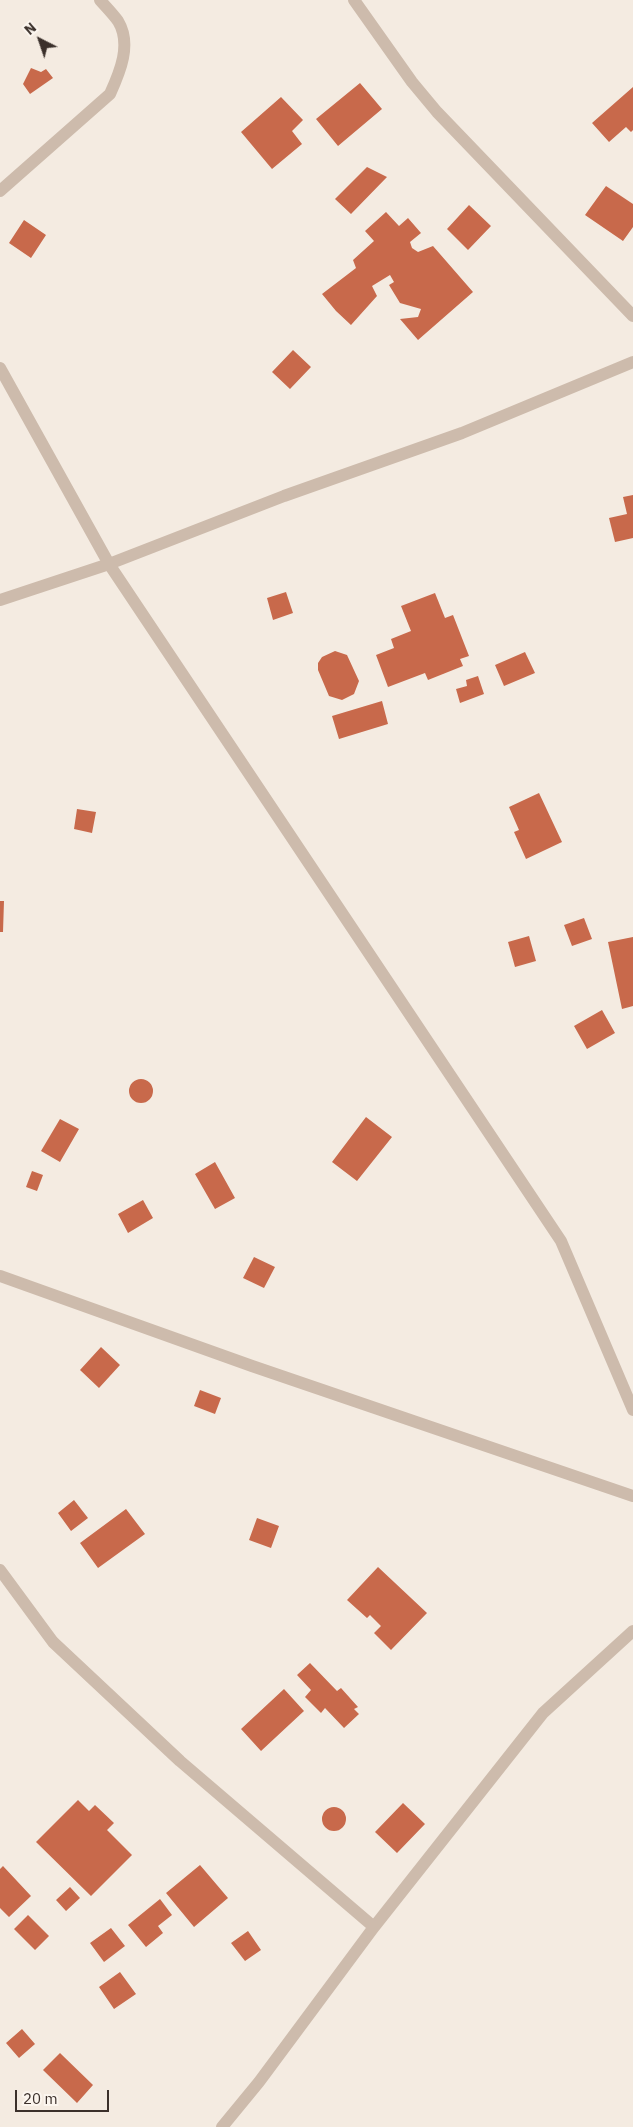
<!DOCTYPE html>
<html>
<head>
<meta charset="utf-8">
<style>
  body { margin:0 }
  #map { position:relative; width:633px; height:2127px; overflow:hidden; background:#f4ebe1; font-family:"IBM Plex Sans",sans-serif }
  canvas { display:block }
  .north { position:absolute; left:15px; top:15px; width:50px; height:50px; -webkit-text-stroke:4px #fbf5ee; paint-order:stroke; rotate:319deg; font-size:14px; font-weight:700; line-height:20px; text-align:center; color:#3b302b }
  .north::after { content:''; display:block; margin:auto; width:18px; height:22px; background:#3b302b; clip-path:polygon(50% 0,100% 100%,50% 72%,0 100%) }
  .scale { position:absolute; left:15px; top:2090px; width:94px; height:22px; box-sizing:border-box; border:2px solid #3b302b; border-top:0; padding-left:6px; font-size:15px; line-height:18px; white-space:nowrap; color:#3b302b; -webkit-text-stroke:4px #fbf5ee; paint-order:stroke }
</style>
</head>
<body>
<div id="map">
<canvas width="633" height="2127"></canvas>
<div class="north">N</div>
<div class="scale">20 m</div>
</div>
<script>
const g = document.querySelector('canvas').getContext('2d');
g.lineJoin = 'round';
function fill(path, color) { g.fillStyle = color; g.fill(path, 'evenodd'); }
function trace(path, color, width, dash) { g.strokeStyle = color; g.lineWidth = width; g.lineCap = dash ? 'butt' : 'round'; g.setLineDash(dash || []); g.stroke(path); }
const building = new Path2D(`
  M31,68L41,72L46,69L53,78L30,94L23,84Z
  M360,83L382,109L338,146L316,119Z
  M633,87V130L631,132L626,127L609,142L592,123Z
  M281,97L303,120L292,131L302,144L272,169L241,132Z
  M367,167L387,177L351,214L335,199Z
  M606,186L633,204V227L623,241L585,215Z
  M469,205L491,226L468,250L447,229Z
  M386,212L399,226L408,218L421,233L410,242L412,248L418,252L433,246L473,292L418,340L400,319L418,317L421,309L400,303L389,285L394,282L390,275L372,286L377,296L351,325L336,311L322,294L356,268L353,260L374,241L365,231Z
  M24,220L46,235L31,258L9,243Z
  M293,350L311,367L290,389L272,372Z
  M633,495V538L615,542L609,518L627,514L623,497Z
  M286,592L293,613L273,620L267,598Z
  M435,593L445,618L453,615L469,656L460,659L463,666L428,680L425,673L388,687L376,655L394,648L391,639L411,631L401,606Z
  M335,651L347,655L359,681L354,694L342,700L329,696L318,670V663L322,657Z
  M525,652L535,673L504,686L495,665Z
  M478,676L484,694L460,703L456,689L467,686L466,680Z
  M382,701L388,724L339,739L332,716Z
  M539,793L562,842L526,859L514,832L519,830L509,807Z
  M77,809L96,812L92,833L74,829Z
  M0,901H4L3,932H0Z
  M584,918L592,939L572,946L564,925Z
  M529,936L536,961L515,967L508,942Z
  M633,937V1006L622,1009L608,942Z
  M602,1010L615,1033L587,1049L574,1026Z
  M129 1091a12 12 0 1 1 24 0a12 12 0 1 1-24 0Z
  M366,1117L392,1137L357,1181L332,1162Z
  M60,1119L79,1129L60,1162L41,1151Z
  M215,1162L235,1198L215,1209L195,1174Z
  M32,1171L43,1175L37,1191L26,1187Z
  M143,1200L153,1218L128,1233L118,1214Z
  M254,1257L275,1267L264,1288L243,1278Z
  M101,1347L120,1365L99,1388L80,1370Z
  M200,1390L221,1398L215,1414L194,1406Z
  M74,1500L88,1518L71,1531L58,1513Z
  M126,1509L145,1534L98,1568L80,1543Z
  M257,1518L279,1526L271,1548L249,1540Z
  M378,1567L427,1613L391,1650L374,1633L381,1626L370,1615L367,1618L347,1600Z
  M310,1663L337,1691L341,1688L358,1707L354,1709L359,1714L344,1728L325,1708L321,1713L305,1697L311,1690L297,1675Z
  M284,1689L304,1711L261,1751L241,1729Z
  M78,1800L89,1811L95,1805L114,1823L107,1830L132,1855L91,1896L36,1842Z
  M403,1803L425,1824L397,1853L375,1832Z
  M322 1819a12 12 0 1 1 24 0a12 12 0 1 1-24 0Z
  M200,1865L228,1898L194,1927L166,1893Z
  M3,1866L31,1896L9,1917L0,1908V1869Z
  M70,1887L80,1898L66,1911L56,1900Z
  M160,1899L172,1915L158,1926L163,1933L146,1947L128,1925Z
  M28,1915L49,1936L35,1950L14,1929Z
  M111,1928L125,1946L104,1962L90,1943Z
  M248,1931L261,1950L245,1961L231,1943Z
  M120,1972L136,1994L114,2009L99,1987Z
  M22,2029L35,2044L19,2058L6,2043Z
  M60,2053L93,2085L77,2103L43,2070Z`);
const street = new Path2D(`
  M354,0L412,82L437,112L633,316
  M0,191L110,94C120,72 132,44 118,21C113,14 106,7 100,0
  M0,368L109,564L561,1241L633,1410
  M0,600L109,564L284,496L462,433L633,362
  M0,1276L252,1366L633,1496
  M0,1570L53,1642L180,1761L374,1927
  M222,2127L259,2082L374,1927L543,1713L633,1631`);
fill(building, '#c8694b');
trace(street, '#cdbbac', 12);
</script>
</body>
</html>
